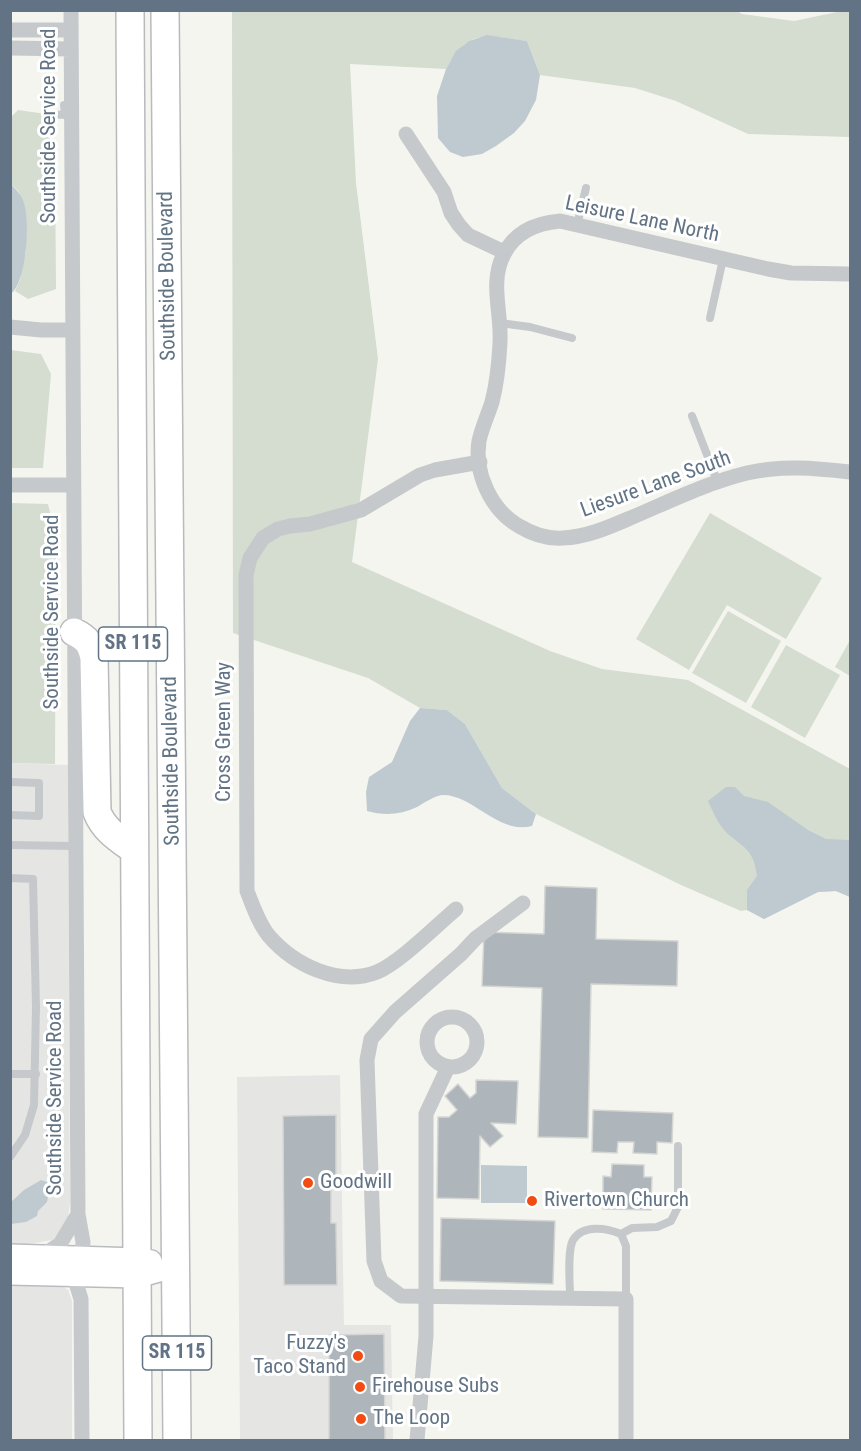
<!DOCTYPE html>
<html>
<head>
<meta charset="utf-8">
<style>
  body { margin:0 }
  #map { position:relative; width:861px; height:1451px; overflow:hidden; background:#f5f5f0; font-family:"Roboto Condensed",sans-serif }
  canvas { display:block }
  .frame { position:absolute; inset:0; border:12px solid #617384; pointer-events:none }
</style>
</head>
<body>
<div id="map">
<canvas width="861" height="1451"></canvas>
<div class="frame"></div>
</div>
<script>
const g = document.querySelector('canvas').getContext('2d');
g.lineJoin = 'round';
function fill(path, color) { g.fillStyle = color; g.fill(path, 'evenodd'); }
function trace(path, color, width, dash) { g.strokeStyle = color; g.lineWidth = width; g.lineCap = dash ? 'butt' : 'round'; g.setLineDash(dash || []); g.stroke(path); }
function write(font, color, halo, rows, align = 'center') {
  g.font = font + ' "Roboto Condensed",sans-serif'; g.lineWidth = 6; g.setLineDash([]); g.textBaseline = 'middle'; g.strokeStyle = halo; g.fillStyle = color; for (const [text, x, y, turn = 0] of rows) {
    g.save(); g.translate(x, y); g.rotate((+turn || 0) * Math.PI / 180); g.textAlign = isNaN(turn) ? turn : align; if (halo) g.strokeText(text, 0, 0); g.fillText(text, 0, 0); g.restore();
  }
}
const built = new Path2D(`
  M11,763L68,765L70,1202L68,1219L59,1236L52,1240L23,1245H11Z
  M340,1075L344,1325H391L393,1440H240L237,1077Z
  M11,1284L59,1285L68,1290L72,1301V1440H11Z`);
const green = new Path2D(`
  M735,10L742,14L794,21L842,11H850V137L748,134L676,101L635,88L540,75L527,41C486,35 468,28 446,69L350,64L356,183L378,359L352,562L550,651L602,669L688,680L850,769V897L836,891L818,892L764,919L747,910L741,911L681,885L536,814L502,788L465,724L447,710L420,708L368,678L233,633L232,11Z
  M18,110L46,114L55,168L56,289L28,299L15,291L20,280L26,251L24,204L18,191L11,184L10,118Z
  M11,350L41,354L51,374L43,468H11Z
  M11,503L48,504L56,538L55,764L12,763Z
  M710,513L822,578L786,639L727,605L689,670L636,639Z
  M728,611L781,641L746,703L692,673Z
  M850,640V676L835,667Z
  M786,645L840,675L805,738L751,707Z`);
const water = new Path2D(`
  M487,35L527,41L540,75L536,100L525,121L514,133L496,146L482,154L463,157L450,152L438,138L437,96L446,69L456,51L469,41Z
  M11,184C16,190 22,195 24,203C30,222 27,281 11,294Z
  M420,708L447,710L465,724L502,788L536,814L532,826C498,835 473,794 442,795C434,796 424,803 417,807C401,815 384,816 367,811L366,792L369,777L392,762L410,721Z
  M726,787H735L744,796L768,802L808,830L826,839L849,840L850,897L836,891L818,892L764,919L747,910V890L757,876C754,851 746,849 728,834C719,826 713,812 708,801Z
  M481,1165L527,1166V1203H481Z
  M41,1180L47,1182L50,1187L47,1202L38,1211L37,1216L26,1222L11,1224V1202L24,1190Z`);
const building = new Path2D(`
  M545,886L597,888L596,939L678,941L677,986L591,984L588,1138L538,1137L542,988L482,986L484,932L544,934Z
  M476,1080L518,1081L516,1124L491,1123L503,1136L490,1147L480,1136L479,1199L437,1198L438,1117H449L457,1110L445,1096L458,1084L470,1098L476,1093Z
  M593,1110L673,1113L672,1143L657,1142V1154L633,1153L634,1142H618L617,1153L592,1152Z
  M336,1115V1176H331V1223H336L337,1285H284L283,1116Z
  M612,1164L644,1165V1177H652L651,1210L603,1209V1176L611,1177Z
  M441,1218L555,1221L553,1284L440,1281Z
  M384,1334L385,1440H329V1335Z`);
const lane = new Path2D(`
  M46,114L65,115L64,105
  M577,225L586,188
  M710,318L723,259
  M500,323L530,327L572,338
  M692,416L718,483
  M10,782L39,783V816L10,815
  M10,845L75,846
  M10,878L33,879L36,1007L34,1105L25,1135L10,1157
  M10,1074H36
  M570,1297C570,1284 567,1251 573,1240C583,1224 607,1228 621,1234
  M626,1299V1246L621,1234L632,1228L657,1227L671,1221L678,1207V1146`);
const street = new Path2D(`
  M71,10L78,1214L83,1242L81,1267
  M10,30H71
  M10,48L71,49
  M406,134L444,192L451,213L459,225L468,235L504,252
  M850,274L791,273L768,269L560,221C537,223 515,232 504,254C489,282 502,313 500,343C499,362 497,383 492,402C488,415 482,427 479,441C474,473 491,510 519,526C532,534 548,539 563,538C586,537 607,528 628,519C666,503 706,483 747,473C782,465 815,468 850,472
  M10,327L41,330H72
  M10,485H73
  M523,903L476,938L461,954L395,1012L371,1039L367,1060L374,1261L381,1281L401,1296L626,1299V1440
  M456,909C436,926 399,963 377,972C339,987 294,965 269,936C259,924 253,906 247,891L246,575L250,558L263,538L278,529L290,526L310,524L361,510L420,475L435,470L480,462
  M427 1042a25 25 0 1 1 50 0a25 25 0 1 1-50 0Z
  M42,1256L60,1244L78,1214
  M69,1274L76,1283L81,1299L82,1440
  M417,1440L426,1336V1114L448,1067`);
const secondary = new Path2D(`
  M10,1255L138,1259L151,1261
  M10,1274L138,1277L177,1266`);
const highway = new Path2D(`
  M130,10L138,1440
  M165,10L177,1440
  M74,632C87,638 91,644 94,658L97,812C104,830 119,839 134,850`);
const markers = [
  [308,1183,6,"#f34c12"],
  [532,1201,6,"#f34c12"],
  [358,1356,6,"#f34c12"],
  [360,1387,6,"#f34c12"],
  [361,1419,6,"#f34c12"]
];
const shields = [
  [133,644,69],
  [177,1353,69]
];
const shieldNames = [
  ["SR 115",133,644],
  ["SR 115",177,1353]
];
const streetNames = [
  ["Southside Service Road",50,126,-90],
  ["Leisure Lane North",642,220,12],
  ["Southside Boulevard",168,276,-91],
  ["Liesure Lane South",656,485,-20],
  ["Southside Service Road",53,612,-90],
  ["Cross Green Way",225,732,-90],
  ["Southside Boulevard",172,761,-91],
  ["Southside Service Road",56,1098,-90]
];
const poiNames = [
  ["Goodwill",320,1183],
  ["Rivertown Church",544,1201],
  ["Fuzzy's",346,1344,"right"],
  ["Taco Stand",346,1368,"right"],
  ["Firehouse Subs",372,1387],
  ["The Loop",373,1419]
];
fill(built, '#e5e6e3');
fill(green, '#d5dcd0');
fill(water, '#bfcad0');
fill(building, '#aeb6bb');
trace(building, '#d5d6d3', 1.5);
trace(secondary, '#b8bcc1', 24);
trace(highway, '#b8babd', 30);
trace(lane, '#c6c9cc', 8);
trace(street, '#c6c9cc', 15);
trace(secondary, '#fff', 21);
trace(highway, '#fff', 27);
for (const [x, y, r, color] of markers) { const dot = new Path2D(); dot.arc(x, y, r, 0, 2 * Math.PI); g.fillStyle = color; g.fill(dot); trace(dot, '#fff', 2); }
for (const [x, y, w] of shields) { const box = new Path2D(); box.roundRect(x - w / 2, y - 17, w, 34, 4.5); g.fillStyle = '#fff'; g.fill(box); trace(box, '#617384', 1.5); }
write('bold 20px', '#617384', null, shieldNames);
write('21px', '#617384', '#fff', streetNames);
write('21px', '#617384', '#fff', poiNames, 'left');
</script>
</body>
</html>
